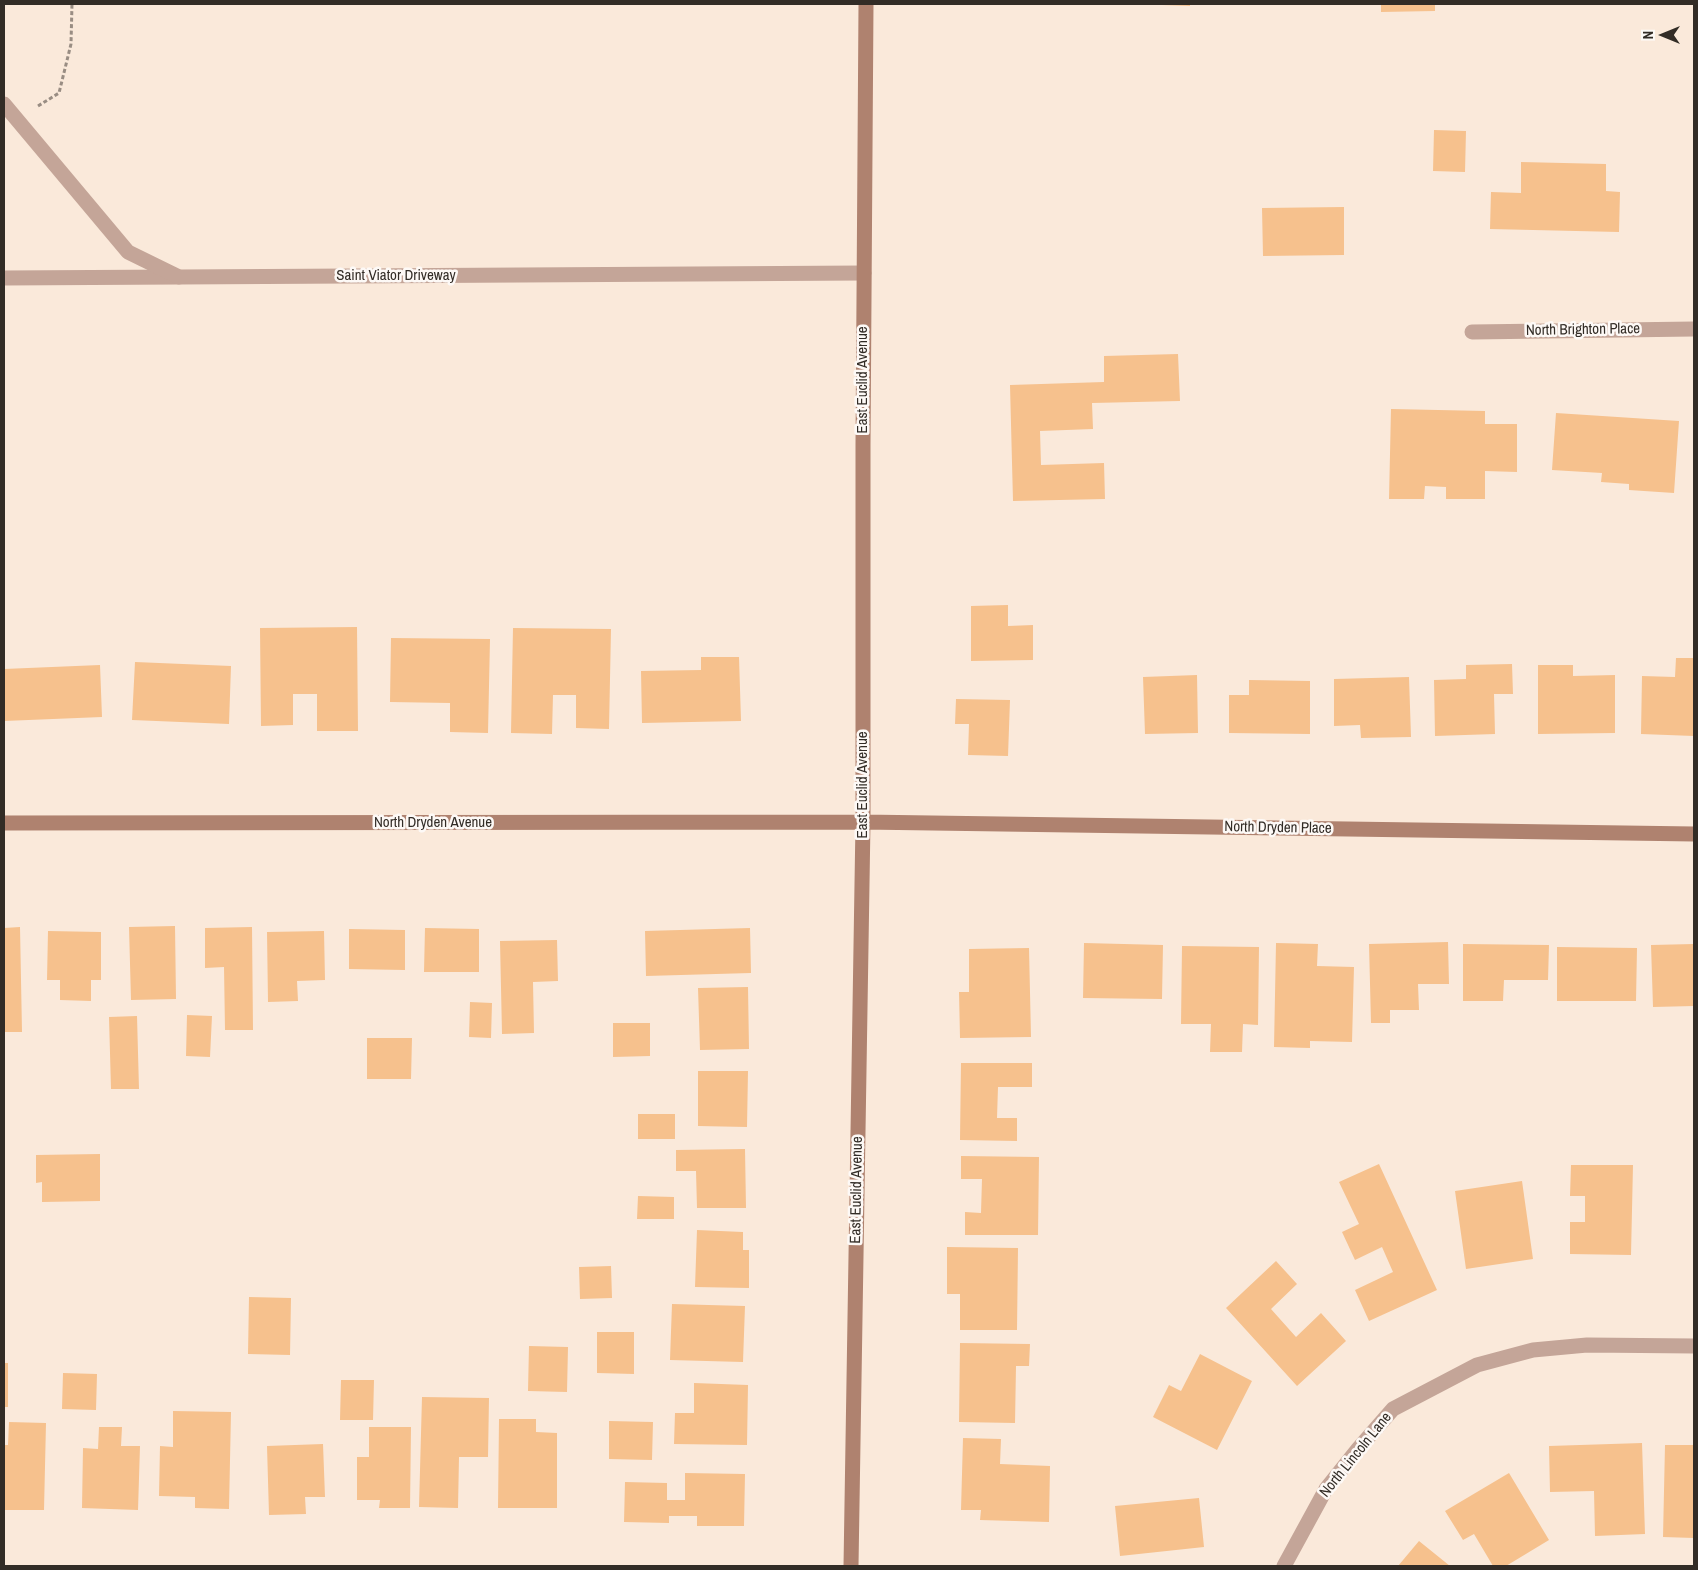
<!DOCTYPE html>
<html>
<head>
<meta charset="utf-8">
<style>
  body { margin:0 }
  #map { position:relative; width:1698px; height:1570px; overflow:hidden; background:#fae9da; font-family:"Archivo Narrow",sans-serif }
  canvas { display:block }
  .frame { position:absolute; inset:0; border:5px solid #322c26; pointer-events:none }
  .north { position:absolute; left:1638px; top:10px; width:50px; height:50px; -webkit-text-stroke:4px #fdf9f6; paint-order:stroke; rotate:270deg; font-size:14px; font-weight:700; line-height:20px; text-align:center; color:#322c26 }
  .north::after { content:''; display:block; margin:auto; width:18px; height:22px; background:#322c26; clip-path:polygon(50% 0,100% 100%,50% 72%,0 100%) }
</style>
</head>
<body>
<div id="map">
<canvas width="1698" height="1570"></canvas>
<div class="frame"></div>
<div class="north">N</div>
</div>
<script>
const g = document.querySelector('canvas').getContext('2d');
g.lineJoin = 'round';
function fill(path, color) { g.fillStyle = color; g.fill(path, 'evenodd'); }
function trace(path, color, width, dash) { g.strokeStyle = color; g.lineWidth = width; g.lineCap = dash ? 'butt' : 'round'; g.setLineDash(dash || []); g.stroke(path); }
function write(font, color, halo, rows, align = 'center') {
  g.font = font + ' "Archivo Narrow",sans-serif'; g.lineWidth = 5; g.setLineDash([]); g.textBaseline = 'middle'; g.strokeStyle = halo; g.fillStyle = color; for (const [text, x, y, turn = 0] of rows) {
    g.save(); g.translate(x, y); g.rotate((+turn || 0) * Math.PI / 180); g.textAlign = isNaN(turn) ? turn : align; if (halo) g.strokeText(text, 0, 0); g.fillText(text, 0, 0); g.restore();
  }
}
const building = new Path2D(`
  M1162,4H1190V6L1162,5Z
  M1381,4H1435V11L1381,12Z
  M1434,130L1466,131L1465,172L1433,171Z
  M1521,162L1606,164V191L1620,192L1619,232L1490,229L1491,192L1521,193Z
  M1344,207V255L1263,256L1262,208Z
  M1178,354L1180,401L1092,403L1093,429L1040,431L1041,465L1104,463L1105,499L1013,501L1010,385L1104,382V356Z
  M1391,409L1485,411V424H1517V472L1485,471V499H1446V487L1425,486L1424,499H1389Z
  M1556,413L1679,421L1674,493L1629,490V484L1601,482L1602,473L1552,470Z
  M1008,605V626L1033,625V660L971,661V606Z
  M357,627L358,731H317V694H293V725L261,726L260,628Z
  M513,628L611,629L609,729L576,728V695H553L552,734L511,733Z
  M391,638L490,639L488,733L450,732V703L390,702Z
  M701,657H739L741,721L642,723L641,671L701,670Z
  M1676,658H1694V736L1641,734L1642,676L1675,677Z
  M135,662L231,666L229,724L132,720Z
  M1512,664L1513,694H1494L1495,734L1435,736L1434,680L1466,679V665Z
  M100,665L102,717L4,721V669Z
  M1538,665H1573V676L1615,675V733L1538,734Z
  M1197,675L1198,733L1145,734L1143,677Z
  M1409,677L1411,737L1361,738L1360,725L1334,726V679Z
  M1249,680L1310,681V734L1229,733V695H1249Z
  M956,699L1010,700L1008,756L968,755L969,724H955Z
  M175,926L176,999L131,1000L129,927Z
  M20,927L22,1032H4V928Z
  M252,927L253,1030H225L224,967L205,968V928Z
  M425,928L479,929V972H424Z
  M750,928L751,973L646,976L645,931Z
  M349,929L405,930V970L349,969Z
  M48,931L101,932V980H91V1001L60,1000V980H47Z
  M324,931L325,980L297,981L298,1001L268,1002L267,932Z
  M557,940L558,981L533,982L534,1033L502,1034L500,941Z
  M1448,942L1449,984H1418L1419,1010H1390V1023H1371L1369,944Z
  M1084,943L1163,945L1162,999L1083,998Z
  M1276,943L1318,944L1317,966L1354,967L1352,1042L1310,1041V1048L1274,1047Z
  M1463,944L1549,945L1548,980H1504L1503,1001H1463Z
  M1694,944V1006L1653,1007L1651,945Z
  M1182,946L1259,947L1258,1025L1243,1024L1242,1052H1210L1211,1024H1181Z
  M1557,947L1637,948L1636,1001H1557Z
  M1029,948L1031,1037L960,1038L959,992H969V949Z
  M748,987L749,1049L700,1050L698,988Z
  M470,1002L492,1003L491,1038L469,1037Z
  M187,1015L212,1016L210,1057L186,1056Z
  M137,1016L139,1089H111L109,1017Z
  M613,1023H650V1056L613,1057Z
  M367,1038H412L411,1079H367Z
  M961,1063H1032V1087H998L997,1118H1017V1141L960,1140Z
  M698,1071H748L747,1127L698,1126Z
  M638,1114H675V1139H638Z
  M745,1149L746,1208H697L696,1171H676V1150Z
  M100,1154V1201L42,1202V1182L36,1183V1155Z
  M961,1156L1039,1157L1038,1235H965V1212L981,1213L982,1179H961Z
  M1379,1164L1437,1290L1369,1321L1355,1290L1393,1272L1382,1247L1355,1260L1342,1232L1359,1224L1339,1182Z
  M1571,1165H1633L1631,1255L1570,1254V1222H1585V1196H1570Z
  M1522,1181L1533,1259L1466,1269L1455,1191Z
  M638,1196L674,1197V1219H637Z
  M697,1230L743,1232V1250H749V1288L695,1287Z
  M947,1247L1018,1248L1017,1330H960V1294H947Z
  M1276,1261L1297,1284L1271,1309L1296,1337L1321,1313L1346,1341L1297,1386L1226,1308Z
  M611,1266L612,1298L580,1299L579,1267Z
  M249,1297L291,1298L290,1355L248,1354Z
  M672,1304L745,1306L743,1362L670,1360Z
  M597,1332H634V1374L597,1373Z
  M960,1343L1030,1344L1029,1366H1016L1015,1423L959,1422Z
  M529,1346L568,1347L567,1392L528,1391Z
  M1200,1354L1252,1381L1217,1450L1153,1417L1169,1385L1181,1391Z
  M4,1363H8V1407H4Z
  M63,1373L97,1374L96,1410L62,1409Z
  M341,1380H374L373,1420H340Z
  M694,1383L748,1385L747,1445L674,1444L675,1413H694Z
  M422,1397L489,1398L488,1457H459L458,1508L419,1507Z
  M173,1411L231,1412L229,1509L195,1508V1497L159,1496L160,1446L173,1447Z
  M499,1419H536V1432L557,1433V1508H498Z
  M609,1421L653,1422L652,1460L609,1459Z
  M9,1422L46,1423L44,1510H4V1445H8Z
  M99,1427H122L121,1446H140L138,1510L82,1508L83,1448L98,1449Z
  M369,1427H411L410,1508H379L380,1500H357V1457H369Z
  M963,1438L1001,1439L1000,1464L1050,1466L1049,1522L980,1520L981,1510H961Z
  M1642,1443L1645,1534L1595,1536L1594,1491L1550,1492L1549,1446Z
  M323,1444L325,1497H305L306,1514L269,1515L267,1446Z
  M1665,1445H1694V1538L1663,1537Z
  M685,1473L745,1474L744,1526H697V1516H669V1523L624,1522L625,1482L667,1483V1500H685Z
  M1509,1473L1549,1540L1506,1566H1493L1474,1534L1463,1540L1445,1511Z
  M1199,1498L1204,1547L1120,1556L1115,1506Z
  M1419,1541L1450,1566H1398Z`);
const path = new Path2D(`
  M38,106L59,93L71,44L72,4`);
const lane = new Path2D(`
  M4,278L179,277`);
const street = new Path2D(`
  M4,104L128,252L179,277L864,273
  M1472,332L1694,329
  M1284,1566L1326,1489L1358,1449L1393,1409L1477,1365L1533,1350L1587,1345L1694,1346`);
const secondary = new Path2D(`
  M4,823L863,822L1694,834
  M851,1566L863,822V444L866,4`);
const streetNames = [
  ["Saint Viator Driveway",396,276],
  ["North Brighton Place",1583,330,-1],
  ["East Euclid Avenue",863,380,-90],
  ["East Euclid Avenue",863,785,-90],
  ["North Dryden Avenue",433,823],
  ["North Dryden Place",1278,828,1],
  ["East Euclid Avenue",857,1190,-89],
  ["North Lincoln Lane",1356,1455,-51]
];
fill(building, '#f6c18d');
trace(path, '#998d83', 3, [4, 2.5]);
trace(lane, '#c4a598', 15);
trace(street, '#c4a598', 15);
trace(secondary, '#af826f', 15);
write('15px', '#322c26', '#fdf9f6', streetNames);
</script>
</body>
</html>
